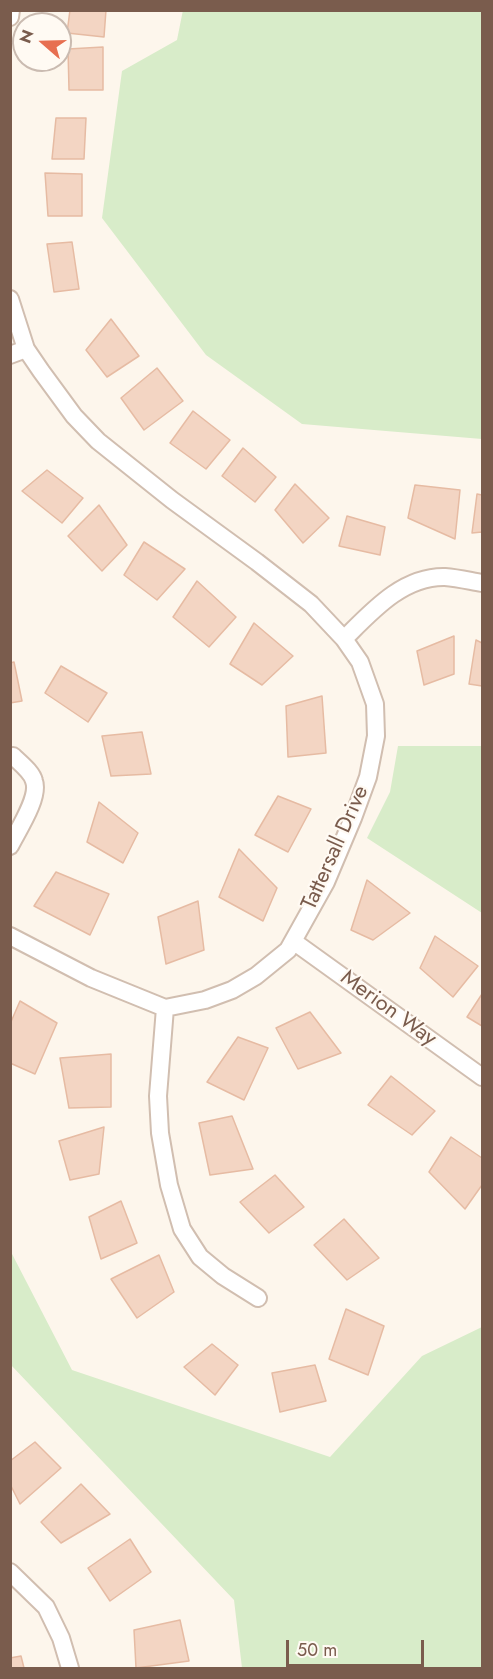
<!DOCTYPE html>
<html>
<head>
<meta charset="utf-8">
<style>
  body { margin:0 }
  #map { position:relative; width:493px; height:1679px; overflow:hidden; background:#fdf6ec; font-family:Jost,sans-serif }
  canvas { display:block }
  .frame { position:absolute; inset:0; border:12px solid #7a5c4d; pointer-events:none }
  .north { position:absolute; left:12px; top:12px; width:60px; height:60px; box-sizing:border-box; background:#fffaf3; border:2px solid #cabbb1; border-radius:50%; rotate:290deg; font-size:16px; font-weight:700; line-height:24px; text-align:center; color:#7a5c4d }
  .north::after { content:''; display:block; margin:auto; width:21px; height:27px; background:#e76f51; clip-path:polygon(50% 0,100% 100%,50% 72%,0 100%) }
  .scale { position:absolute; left:286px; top:1640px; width:138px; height:27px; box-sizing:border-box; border:3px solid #7a5c4d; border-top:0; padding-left:8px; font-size:18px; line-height:21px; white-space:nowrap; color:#7a5c4d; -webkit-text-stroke:4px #fffaf3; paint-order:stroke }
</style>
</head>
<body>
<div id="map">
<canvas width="493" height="1679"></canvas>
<div class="frame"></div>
<div class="north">N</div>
<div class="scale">50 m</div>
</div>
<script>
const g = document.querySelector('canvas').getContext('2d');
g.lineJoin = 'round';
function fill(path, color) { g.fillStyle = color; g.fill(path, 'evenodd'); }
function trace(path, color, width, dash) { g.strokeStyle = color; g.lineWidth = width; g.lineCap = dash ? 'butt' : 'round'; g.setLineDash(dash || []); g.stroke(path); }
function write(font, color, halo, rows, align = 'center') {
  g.font = font + ' Jost,sans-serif'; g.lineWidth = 4.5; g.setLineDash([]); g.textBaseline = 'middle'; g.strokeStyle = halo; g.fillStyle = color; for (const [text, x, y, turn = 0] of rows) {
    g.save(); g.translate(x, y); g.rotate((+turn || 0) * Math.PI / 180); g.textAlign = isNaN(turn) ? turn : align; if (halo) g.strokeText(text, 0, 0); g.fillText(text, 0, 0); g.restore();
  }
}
const green = new Path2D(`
  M183,10L482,11V439L302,424L206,355L102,218L122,71L177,40Z
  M398,746H482V913L367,838L390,792Z
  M11,1252L72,1370L330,1457L422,1356L482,1327V1668H242L234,1600L11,1365Z`);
const building = new Path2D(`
  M70,10H106L104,37L67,33Z
  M103,47V90H69L68,49Z
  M56,118H86L84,159H52Z
  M45,173L82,174V216H48Z
  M72,242L79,289L54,292L47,244Z
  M111,319L139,356L107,377L86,350Z
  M157,368L183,401L144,430L121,398Z
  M193,411L230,440L206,469L170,443Z
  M243,448L276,477L255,502L222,476Z
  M47,470L83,498L62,523L22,491Z
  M295,484L329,518L303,543L275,510Z
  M415,485L460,490L455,539L408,518Z
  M477,494L482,495V532L472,533Z
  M99,505L127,545L102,571L68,536Z
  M347,516L385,527L380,555L339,546Z
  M144,542L185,569L157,600L124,575Z
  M197,581L236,617L209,647L173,617Z
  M254,623L293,656L262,685L230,664Z
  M454,636V674L424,685L417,651Z
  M476,640L482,643V686L469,684Z
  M14,662L22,701L10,703V663Z
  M61,666L107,693L88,722L45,693Z
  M322,696L326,753L288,757L286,706Z
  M142,732L151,774L111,776L102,736Z
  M278,796L311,809L288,852L255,835Z
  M99,802L138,833L123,863L87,842Z
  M239,849L277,888L263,921L219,897Z
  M56,872L109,894L90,935L34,906Z
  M367,880L410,913L373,940L351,930Z
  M198,901L204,950L166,964L158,917Z
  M435,936L478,966L453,997L420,968Z
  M482,994V1026L467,1017Z
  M20,1001L57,1023L35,1074L10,1063V1024Z
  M310,1012L341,1053L298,1069L276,1028Z
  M238,1037L268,1048L244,1100L207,1082Z
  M111,1054V1107L69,1108L60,1058Z
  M391,1076L435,1111L412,1135L368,1105Z
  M232,1116L253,1169L210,1175L199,1123Z
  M104,1127L99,1174L70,1180L59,1141Z
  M451,1137L482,1158V1185L465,1209L429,1172Z
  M275,1175L304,1207L269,1233L240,1202Z
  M121,1201L137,1243L101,1259L89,1217Z
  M344,1219L379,1258L347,1280L314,1245Z
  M159,1255L174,1292L137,1318L111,1279Z
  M346,1309L384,1326L368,1375L329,1359Z
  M212,1344L238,1365L215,1395L184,1367Z
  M315,1365L326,1401L280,1412L272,1373Z
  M35,1442L61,1468L20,1504L10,1484V1461Z
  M81,1484L110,1514L61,1543L41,1522Z
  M130,1539L151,1572L110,1601L88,1568Z
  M180,1620L189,1661L136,1668L134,1630Z
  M21,1656L24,1668H10V1658Z`);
const minor = new Path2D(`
  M10,17L11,10
  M10,299L26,349L41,371L74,416L98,441L172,500L257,562L311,604L344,639L360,662L375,704L376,736L368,777L353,818L326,882L288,950L256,976L232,990L205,1000L165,1008L91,978L10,936
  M10,355L26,349
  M344,639C372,611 403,576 445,577C458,578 470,581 482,583
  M10,846C18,830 40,797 34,781C32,772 20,763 13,756
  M293,941L482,1077
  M165,1008L158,1096L160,1133L169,1185L182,1229L200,1257L223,1276L258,1298
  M10,1572L46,1607L61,1638L70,1668`);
const streetNames = [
  ["Tattersall Drive",336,848,-66],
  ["Merion Way",388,1009,36]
];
fill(green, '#d8ecc9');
fill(building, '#f3d5c3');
trace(building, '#e6bba3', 1.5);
trace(minor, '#d1beb0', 20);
trace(minor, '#fff', 16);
write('22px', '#7a5c4d', '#fffaf3', streetNames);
</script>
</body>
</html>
